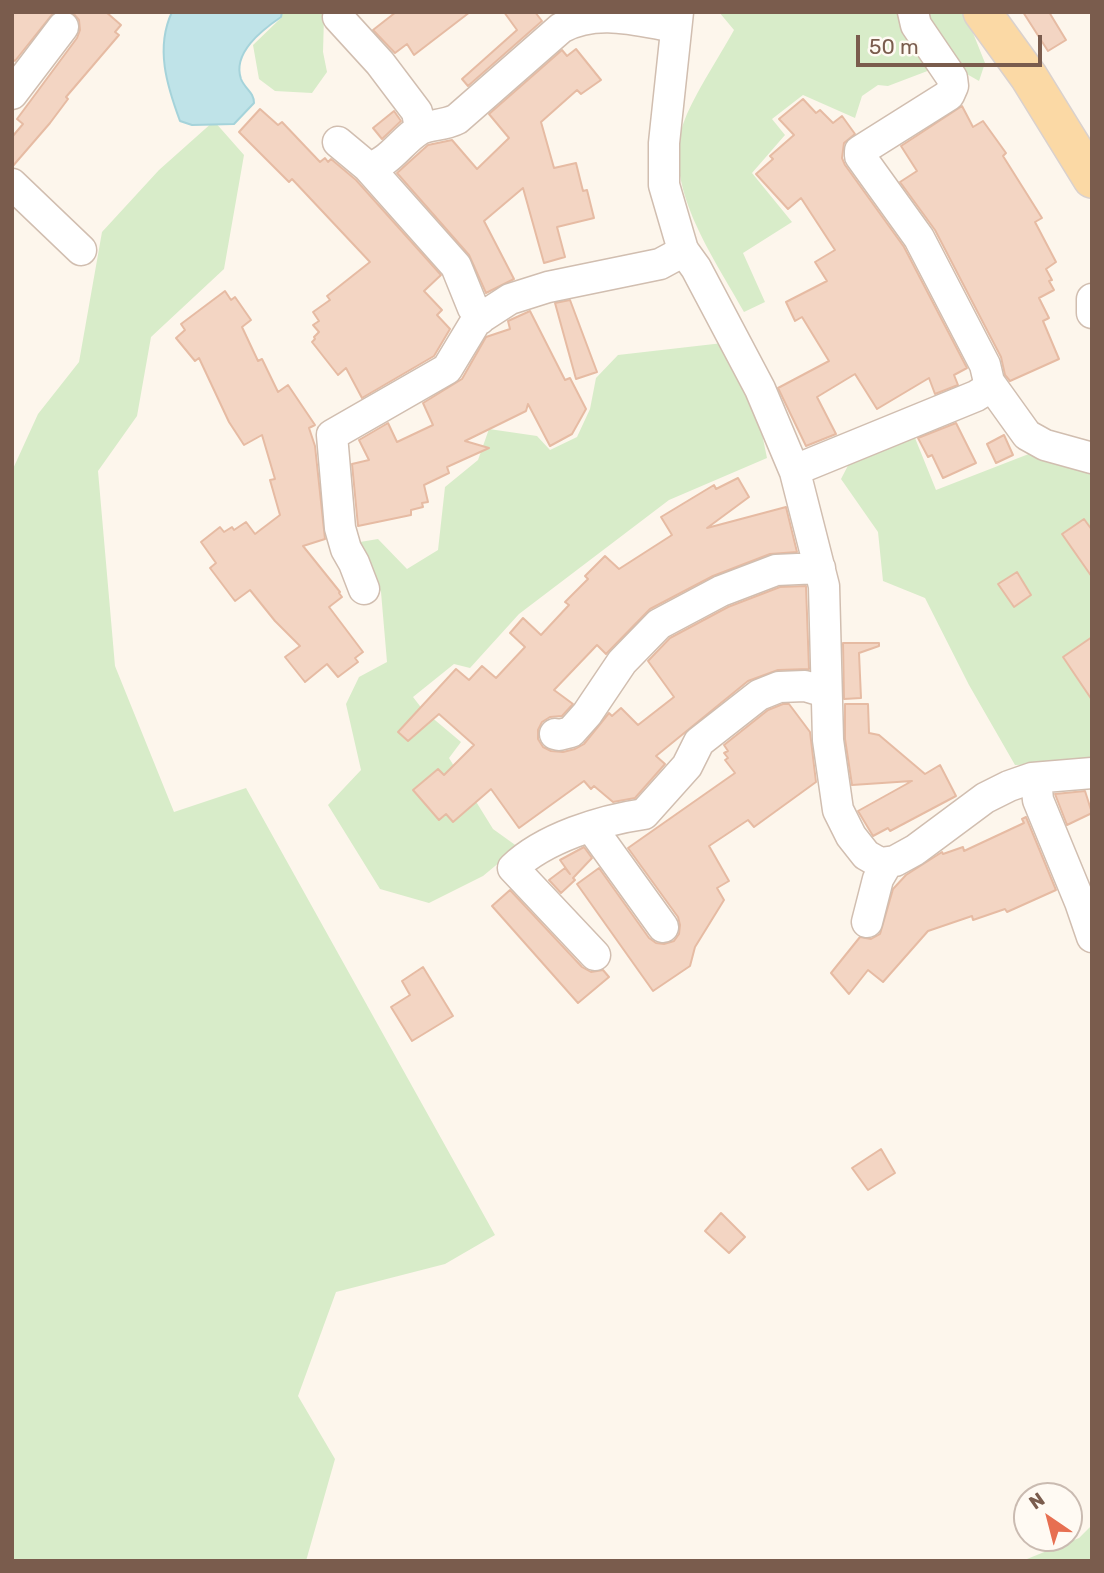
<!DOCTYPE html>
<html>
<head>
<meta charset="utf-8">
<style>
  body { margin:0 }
  #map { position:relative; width:1104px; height:1573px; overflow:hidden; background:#fdf6ec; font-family:Rubik,sans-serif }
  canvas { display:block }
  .frame { position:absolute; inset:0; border:14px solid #7a5c4d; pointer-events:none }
  .north { position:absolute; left:1013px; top:1482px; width:70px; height:70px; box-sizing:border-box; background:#fffaf3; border:2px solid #cabbb1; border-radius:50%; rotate:325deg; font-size:19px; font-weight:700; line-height:28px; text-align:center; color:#7a5c4d }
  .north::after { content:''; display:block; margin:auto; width:24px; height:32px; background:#e76f51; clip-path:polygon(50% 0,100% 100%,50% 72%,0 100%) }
  .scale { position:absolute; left:856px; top:35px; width:186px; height:32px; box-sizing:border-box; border:4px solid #7a5c4d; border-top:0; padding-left:9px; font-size:21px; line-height:24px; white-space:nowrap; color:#7a5c4d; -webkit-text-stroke:5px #fffaf3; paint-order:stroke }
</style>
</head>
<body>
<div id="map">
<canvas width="1104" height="1573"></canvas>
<div class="frame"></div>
<div class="north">N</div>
<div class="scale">50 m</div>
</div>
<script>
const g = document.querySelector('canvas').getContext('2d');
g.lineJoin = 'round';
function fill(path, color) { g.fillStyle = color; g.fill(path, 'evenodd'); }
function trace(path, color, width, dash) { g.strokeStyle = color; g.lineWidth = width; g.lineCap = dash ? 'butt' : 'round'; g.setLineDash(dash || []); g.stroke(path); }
const green = new Path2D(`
  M282,12H330L324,17L323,52L327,72L312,93L275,91L259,79L253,45L282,17Z
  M719,12H960L967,18L985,63L979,81L951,65L938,67L888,86L878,85L862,96L855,118L803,95L772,119L785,135L752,173L792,222L743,253L765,302L744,312C714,257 659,183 685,119C696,92 719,57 734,30Z
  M214,121L244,155L224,269L151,337L137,416L98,471L115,666L174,812L246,788L495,1235L445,1264L336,1292L298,1396L335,1459L306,1561H12V471L38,414L79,362L102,232L159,170Z
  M723,343L760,424L767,458L669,500L519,614L470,668L454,664L413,697L423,710L461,742L449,758L493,829L518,847L483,876L429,903L380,889L328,805L361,770L346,704L359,677L387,662L381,592L354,543L378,539L407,569L438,550L445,487L478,460L489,429L537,436L550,450L577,437L590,409L596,378L618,355Z
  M913,433L936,490L1039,450L1092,464V763L1015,765L969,685L925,598L883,581L878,532L841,479L854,454Z
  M1092,1525V1561H1022L1079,1538Z`);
const water = new Path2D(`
  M172,12H282L281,17C262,30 232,53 241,79C245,89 254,92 254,103L234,124L192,125L180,121C167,86 155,48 172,12Z`);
const building = new Path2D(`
  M12,12H54L15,61L12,59Z
  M72,12H106L121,25L115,32L119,35L66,97L68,99L50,123L12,167V137L23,124L17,119L77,38L80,30L79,20Z
  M396,12H470L414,55L407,44L395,53L373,30Z
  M504,12H535L542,21L468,86L462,79L517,30Z
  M1023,12H1049L1066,40L1048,51Z
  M576,49L601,80L581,94L577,90L541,122L554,168L576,163L583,191L587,190L594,218L557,227L565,257L544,263L523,188L484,221L514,279L486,293L469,255L397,173L428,145L452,140L477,169L509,138L489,114L562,50L567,56Z
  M803,99L816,113L820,110L833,123L842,116L855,134L844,143L842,158L845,165L904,247L967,368L954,375L958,385L935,394L929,378L877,409L855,374L817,397L836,434L806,446L778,388L829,361L802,317L795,321L786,302L827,281L815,262L835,250L801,198L788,209L756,174L773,159L770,156L794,135L779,119Z
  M962,106L973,127L983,121L1006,153L1003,156L1042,218L1035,222L1056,262L1046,269L1052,280L1049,281L1054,290L1039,298L1049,318L1043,321L1059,359L1010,381L1005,375L1001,357L935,230L900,182L917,171L901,146Z
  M260,109L278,125L282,122L320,162L325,158L328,162L331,159L356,180L441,275L424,291L442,310L437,315L450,329L434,356L362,398L346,368L338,375L312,342L315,339L314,337L319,332L313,325L319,321L313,312L330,300L327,296L370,262L292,179L289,182L239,132Z
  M394,111L401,121L382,139L373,128Z
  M225,291L231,300L235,297L251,320L242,327L258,361L262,359L278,392L288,385L315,425L309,428L315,446L325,539L303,546L340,592L339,593L342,597L329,607L363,652L355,658L358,662L338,677L327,664L305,682L285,657L300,646L275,621L250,590L235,601L210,568L216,563L201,542L220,527L224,532L232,527L234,530L246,522L255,534L280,515L270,480L275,479L262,435L244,445L229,422L199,358L195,361L176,338L185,330L181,324Z
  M570,300L597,372L576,379L555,303Z
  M530,311L565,380L570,378L586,409L572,434L550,446L528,404L526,411L465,441L489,448L447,467L449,473L424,485L428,502L422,503L423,507L411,510V515L358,526L352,464L369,460L359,440L388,423L397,442L433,425L423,403L462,379L486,337L510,329L508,321Z
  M956,423L976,463L943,478L932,455L928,457L918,438Z
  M1004,435L1013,455L996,463L987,444Z
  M738,478L749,497L707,528L786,507L797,552L770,554L713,576L650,609L606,654L597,645L554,690L573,704L562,716L550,717L542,722L538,730V739L543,747L551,751L563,752L575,749L584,744L609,713L612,716L621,708L638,725L674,697L648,661L670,638L728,607L780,587L806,586L809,669L778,670L748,681L656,756L665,764L635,798L613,802L594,786L591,789L584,781L519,828L491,789L453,822L446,814L439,820L413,790L438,769L444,775L474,745L439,714L408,741L398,732L456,669L469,680L482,666L496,678L525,647L510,633L523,618L541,635L569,605L565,602L588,579L585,576L605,556L619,569L672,535L661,517L714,485L716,489Z
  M1084,519L1092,530V577L1062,534Z
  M1017,572L1031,595L1014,607L998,584Z
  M1092,637V700L1063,657Z
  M843,643H879V646L859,653L861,698L844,699Z
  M783,704H789L810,732L816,782L754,827L748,820L709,846L729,881L717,888L724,900L695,947L690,966L653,991L577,884L599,868L649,938L656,943L664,944L674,941L679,934L680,925L678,917L628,848L735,773L725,760L728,758L724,753L728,751L724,745L768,710Z
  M845,704H868L869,733L879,735L925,774L940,765L956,796L890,831L888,828L873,836L858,811L912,781L852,785L845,739Z
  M1085,791L1092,813L1067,825L1055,794Z
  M1026,817L1056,890L1007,912L1005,909L973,920L972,916L928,931L883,982L868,970L849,994L831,973L860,937L871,939L880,934L893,889L906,875L942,852L943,854L963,847L964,851L1024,823L1022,819Z
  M584,847L592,858L573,878L575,880L561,893L549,880L565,868L570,874L560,860Z
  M510,890L582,967L591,972L603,970L609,977L578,1003L492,906Z
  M423,967L453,1016L412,1041L391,1007L410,995L402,981Z
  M881,1149L895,1173L868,1190L852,1168Z
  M721,1213L745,1237L729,1253L705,1231Z`);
const minor = new Path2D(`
  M678,12L664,143V185L683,250L696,268L760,389L795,472L824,586L828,740L838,810L851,836L866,855L880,863L895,861L915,850L985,798L1009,786L1032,778L1092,773
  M913,12L916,25L952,78L953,86L949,95L860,151V156L919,238L985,365L989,382L1027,435L1045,445L1092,458
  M338,17L380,63L417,112L420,128
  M12,94L63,27
  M338,142L368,167L456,266L473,308L480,319
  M368,167C388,165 402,140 419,130C428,124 444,126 457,119L561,28C597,8 638,21 676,27
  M12,184L81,250
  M1092,299V313
  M795,470L976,396L984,391L989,382
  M364,589L354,563L346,549L340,528L332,435L447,369L476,321L510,299L548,287L660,264L684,251
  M555,734L559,735L571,732L587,714L622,662L659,624L721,591L776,570L820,568
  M1036,778L1038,800L1080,902L1092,937
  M591,827L663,927
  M867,922L878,879L888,862
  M595,955L513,868C544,838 602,820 644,814L687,766L699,742L759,695L779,687L805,686L825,692`);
const major = new Path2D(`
  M982,12L1029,77L1092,179`);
fill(green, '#d8ecc9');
fill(water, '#bfe3e8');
trace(water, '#a5d3da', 2);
fill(building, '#f3d5c3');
trace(building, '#e6bba3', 2);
trace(minor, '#d1beb0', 33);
trace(major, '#dad1cd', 40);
trace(minor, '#fff', 30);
trace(major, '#fbd9a5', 37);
</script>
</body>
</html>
